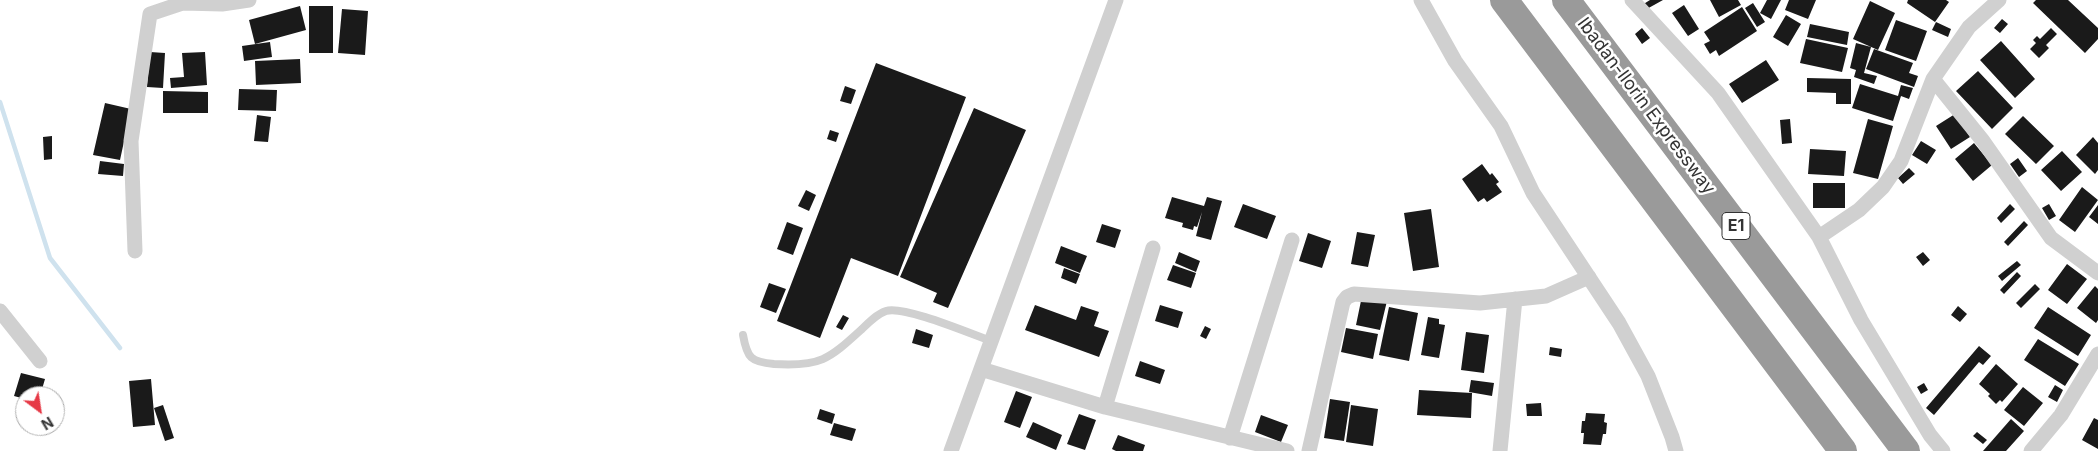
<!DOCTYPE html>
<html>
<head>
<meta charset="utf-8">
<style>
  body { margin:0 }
  #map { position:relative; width:2098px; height:451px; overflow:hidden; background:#fff; font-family:Inter,sans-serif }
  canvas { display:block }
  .north { position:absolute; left:15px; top:386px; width:50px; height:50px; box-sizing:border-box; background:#fff; border:1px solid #adadad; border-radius:50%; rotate:149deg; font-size:14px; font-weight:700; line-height:20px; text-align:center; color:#333 }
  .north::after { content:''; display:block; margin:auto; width:18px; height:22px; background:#e63946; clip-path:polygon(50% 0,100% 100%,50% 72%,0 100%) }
</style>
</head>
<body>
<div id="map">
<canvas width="2098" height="451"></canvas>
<div class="north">N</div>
</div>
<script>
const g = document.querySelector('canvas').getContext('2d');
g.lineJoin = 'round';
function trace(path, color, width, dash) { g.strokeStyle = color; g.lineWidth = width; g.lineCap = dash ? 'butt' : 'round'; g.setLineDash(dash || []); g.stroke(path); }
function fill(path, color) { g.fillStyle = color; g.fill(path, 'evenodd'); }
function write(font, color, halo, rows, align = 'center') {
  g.font = font + ' Inter,sans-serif'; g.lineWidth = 5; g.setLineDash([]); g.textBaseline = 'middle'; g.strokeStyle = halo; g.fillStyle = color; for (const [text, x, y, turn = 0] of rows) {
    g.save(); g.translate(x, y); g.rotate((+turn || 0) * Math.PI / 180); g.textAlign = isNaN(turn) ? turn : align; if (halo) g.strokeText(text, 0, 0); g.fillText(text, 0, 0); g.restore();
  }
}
const stream = new Path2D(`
  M0,102L50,258L120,348`);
const building = new Path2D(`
  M1650,0H1663L1645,10L1642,5Z
  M1710,0H1738L1741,5L1719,17Z
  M1767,0H1781L1771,19L1760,13Z
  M1789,0H1816L1808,19L1785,10Z
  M1908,0H1946L1949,2L1935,22L1907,3Z
  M2036,0H2068L2098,28V39L2085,53L2033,3Z
  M1870,1L1895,13L1878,50L1853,39Z
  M1753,3L1765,22L1757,27L1745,8Z
  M1684,5L1699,29L1688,36L1672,13Z
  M300,6L306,30L255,44L249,20Z
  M309,6H333V53H309Z
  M1742,7L1757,31L1719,56L1716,50L1710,54L1704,44L1710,41L1704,32Z
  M342,9L368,11L365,55L338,53Z
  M1786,15L1801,24L1788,46L1773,37Z
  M2002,19L2008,24L2000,33L1994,28Z
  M1896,20L1927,31L1916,61L1885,50Z
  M1936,22L1951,29L1948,37L1932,30Z
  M1810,24L1849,32L1847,45L1807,37Z
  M1642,28L1650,38L1642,44L1635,34Z
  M2051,28L2057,34L2046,45L2049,48L2039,58L2030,49L2036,43L2033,40L2037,36L2040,39Z
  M1806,39L1848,48L1842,72L1800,63Z
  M2001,41L2035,79L2015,98L1980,60Z
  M270,42L272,57L244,61L242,46Z
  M1856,43L1871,47L1864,73L1877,76L1874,84L1854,77L1856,70L1850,68Z
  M1874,49L1913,63L1909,73L1918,76L1914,87L1866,69Z
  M150,52L165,53L163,88L147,87Z
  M205,52L207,85L171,88L170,78L184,77L182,53Z
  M300,59L301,83L256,85L255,61Z
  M1766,60L1779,80L1742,103L1729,84Z
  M876,63L966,97L898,276L851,258L820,338L777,321Z
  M1978,71L2013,108L1992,129L1956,91Z
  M1807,78L1851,79V104H1836V93L1807,92Z
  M1860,84L1898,96L1901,85L1913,88L1909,99L1901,96L1893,121L1852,108Z
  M845,86L856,90L851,104L840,101Z
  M239,89L277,90L276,111L238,110Z
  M163,91L208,92V113H163Z
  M105,103L131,109L120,160L93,155Z
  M974,108L1026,130L948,308L933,302L937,293L900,277Z
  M1955,114L1970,137L1951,149L1936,126Z
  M257,115L271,117L268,142L254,141Z
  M2023,116L2054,146L2036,164L2005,134Z
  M1790,119L1792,143L1782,144L1780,120Z
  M1868,119L1893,126L1878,179L1853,173Z
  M830,130L839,133L836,142L827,139Z
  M52,136V159L44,160L43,137Z
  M2093,137L2098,143V170L2095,174L2076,155Z
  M1921,141L1936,150L1927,164L1912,155Z
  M1974,143L1992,165L1973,181L1955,159Z
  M1810,149L1846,151L1844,176L1808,174Z
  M2062,151L2082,172L2061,191L2041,170Z
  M2018,158L2027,171L2019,177L2010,164Z
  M100,161L124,164L123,176L98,174Z
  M1482,164L1490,175L1492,173L1499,182L1496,184L1502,192L1487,202L1484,198L1478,202L1462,179Z
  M1909,168L1915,174L1903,184L1898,178Z
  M1813,183H1845V208H1813Z
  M2082,187L2098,200L2075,232L2059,220Z
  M806,190L816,195L809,211L798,206Z
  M1172,197L1204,206L1207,197L1222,201L1211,240L1196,236L1202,212L1197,227L1194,226L1193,230L1182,227L1183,223L1165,218Z
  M1243,204L1276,216L1267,239L1234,227Z
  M2010,204L2015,209L2001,223L1997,218Z
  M2049,204L2056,216L2049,220L2042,208Z
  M2098,205V224L2089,217Z
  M1431,209L1439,267L1413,271L1404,213Z
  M2024,221L2028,225L2008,246L2004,242Z
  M787,222L803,228L793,255L777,249Z
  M1102,224L1121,230L1115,248L1096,242Z
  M1357,232L1375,235L1368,267L1351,264Z
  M1308,233L1331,241L1322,268L1299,261Z
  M1061,246L1087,256L1080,273L1055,263Z
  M1179,252L1200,261L1196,272L1175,263Z
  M1923,252L1930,260L1923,266L1916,257Z
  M2017,261L2021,265L2002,281L1998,276Z
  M2067,264L2087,279L2067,304L2048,290Z
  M1173,265L1196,273L1191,288L1167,280Z
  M1064,268L1080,274L1076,284L1061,278Z
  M2017,272L2021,276L2004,294L2000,290Z
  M769,283L786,289L776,313L760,307Z
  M2035,284L2040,289L2021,308L2016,303Z
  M2095,286L2098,289V320L2096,323L2077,308Z
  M1362,296L1387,301L1380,330L1356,325Z
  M1035,305L1076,320L1081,306L1099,312L1094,326L1109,331L1099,357L1025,330Z
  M1160,305L1183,312L1178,328L1155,321Z
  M1958,306L1967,314L1960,322L1951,315Z
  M1389,307L1418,313L1409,361L1379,355Z
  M2048,307L2091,335L2078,356L2034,328Z
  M843,315L849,318L842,330L836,327Z
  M1428,317L1439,319V324L1445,325L1439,358L1421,355Z
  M1205,326L1211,329L1206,339L1200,336Z
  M1346,328L1378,334L1373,359L1341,352Z
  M916,329L933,335L929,348L912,343Z
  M1466,332L1489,335L1484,373L1461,370Z
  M2038,339L2079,364L2065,386L2024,360Z
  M1979,346L1991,356L1983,365L1979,362L1934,415L1926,408Z
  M1550,347L1562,349L1561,357L1549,355Z
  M1140,361L1165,370L1160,384L1135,376Z
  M1996,364L2018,384L2002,402L2000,400L1996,404L1988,396L1990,394L1979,384Z
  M21,373L45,379L40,396H25V399L14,396Z
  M151,379L155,425L133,427L129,381Z
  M1471,380L1494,383L1492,396L1469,392Z
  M1924,383L1928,390L1921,394L1917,387Z
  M2055,385L2063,390L2057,402L2048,397Z
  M2023,387L2043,403L2024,426L2004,410Z
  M1419,390L1472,393L1471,418L1417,415Z
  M1016,391L1032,397L1020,428L1004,422Z
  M1330,399L1350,402L1344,441L1324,438Z
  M1541,403L1542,416H1527L1526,404Z
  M163,405L174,438L165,441L154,408Z
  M1351,405L1378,409L1373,446L1346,442Z
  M820,409L835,414L832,424L817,419Z
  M1586,413L1605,414L1604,422L1607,423L1606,434H1603L1601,445L1583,444L1584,433H1581L1582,421H1585Z
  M1079,414L1096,420L1085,450L1067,444Z
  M1261,415L1288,425L1281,442L1255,432Z
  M2094,418L2098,420V449L2082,440Z
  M2011,419L2024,431L2006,451H1983Z
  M1033,422L1062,435L1056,450L1026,437Z
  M834,423L856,429L852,441L830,435Z
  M1977,432L1987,440L1983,444L1973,436Z
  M1118,435L1145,445L1143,451H1116L1112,449Z`);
const lane = new Path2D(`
  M743,335C747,358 751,362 774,364C821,367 829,359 862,329C869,322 877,314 886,311C903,305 971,334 991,341`);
const street = new Path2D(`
  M1421,0L1455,61L1501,126L1533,193L1619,323L1648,376L1672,437L1676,451
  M1632,0L1718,93L1819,237
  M1933,79L1983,141L2051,238L2098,273
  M135,251L131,141L150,14L183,3L222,4L249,0
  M0,311L40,361
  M981,369L1105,407L1287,451
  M1105,407L1153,248
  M1230,438L1292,240
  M951,451L1116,0
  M1309,451L1343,302L1347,297L1354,294L1480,303L1546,296L1589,277
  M1500,451L1515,299
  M1943,451L1930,435L1861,320L1819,237L1859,210L1883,187L1901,161L1933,79L1969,27L1999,0
  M2031,451L2061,415L2098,354`);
const highway = new Path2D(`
  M1504,0L1843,451
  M1566,0L1906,451`);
const shields = [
  [1736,226,28]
];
const shieldNames = [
  ["E1",1736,226]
];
const streetNames = [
  ["Ibadan-Ilorin Expressway",1646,106,53]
];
trace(stream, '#cfe2ee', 4.5);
fill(building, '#1a1a1a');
trace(lane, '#d0d0d0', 8);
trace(street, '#d0d0d0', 15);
trace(highway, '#9a9a9a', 28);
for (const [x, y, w] of shields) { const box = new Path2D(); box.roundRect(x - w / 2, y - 13.5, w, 27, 4); g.fillStyle = '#fff'; g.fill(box); trace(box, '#333', 1); }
write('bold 16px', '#333', null, shieldNames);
write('18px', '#333', '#fff', streetNames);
</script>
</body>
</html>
